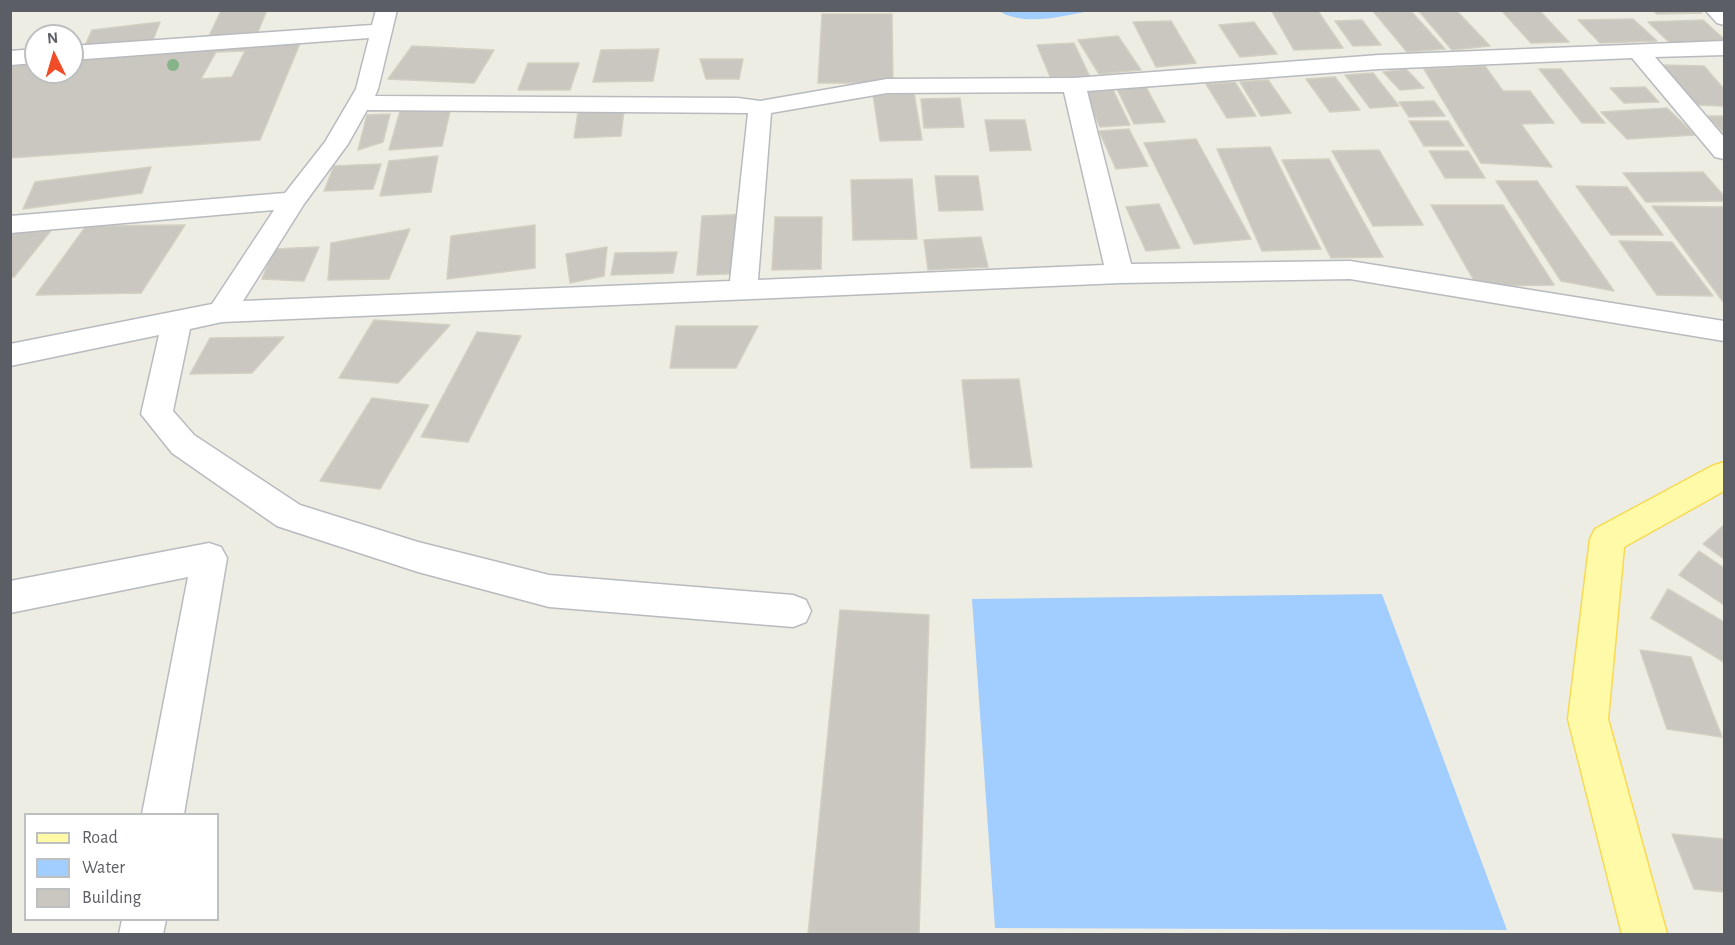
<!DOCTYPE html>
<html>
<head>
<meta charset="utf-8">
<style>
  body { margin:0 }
  #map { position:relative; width:1735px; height:945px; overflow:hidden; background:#eeede3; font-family:"Alegreya Sans",sans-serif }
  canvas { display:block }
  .frame { position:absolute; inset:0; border:12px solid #5b5e64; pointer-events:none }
  .legend { position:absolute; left:24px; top:813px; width:195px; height:108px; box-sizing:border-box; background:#fff; border:2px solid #bdbfc1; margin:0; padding:8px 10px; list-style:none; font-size:18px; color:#5b5e64 }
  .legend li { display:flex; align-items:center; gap:12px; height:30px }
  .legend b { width:30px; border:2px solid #bdbfc1 }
  .north { position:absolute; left:24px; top:24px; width:60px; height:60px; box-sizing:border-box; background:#fff; border:2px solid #bdbfc1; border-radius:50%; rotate:355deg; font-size:16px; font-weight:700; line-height:24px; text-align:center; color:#5b5e64 }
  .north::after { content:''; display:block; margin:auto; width:21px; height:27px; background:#f04c27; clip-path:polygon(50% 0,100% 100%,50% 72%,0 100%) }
</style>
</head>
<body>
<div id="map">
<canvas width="1735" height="945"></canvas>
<div class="frame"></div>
<ul class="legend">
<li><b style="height:8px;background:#fffaa7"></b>Road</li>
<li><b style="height:16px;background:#a2cdff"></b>Water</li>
<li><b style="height:16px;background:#c9c7c0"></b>Building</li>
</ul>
<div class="north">N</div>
</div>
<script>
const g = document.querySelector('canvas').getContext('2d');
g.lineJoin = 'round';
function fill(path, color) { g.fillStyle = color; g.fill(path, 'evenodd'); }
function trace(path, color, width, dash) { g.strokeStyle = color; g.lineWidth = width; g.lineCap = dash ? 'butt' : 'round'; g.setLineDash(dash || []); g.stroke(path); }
const water = new Path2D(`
  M999,11H1090C1062,16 1025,27 999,11Z
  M1382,594L1507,930L995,928L972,599Z`);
const building = new Path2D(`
  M267,10L255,39L206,42L221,11Z
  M1271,10L1318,11L1343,48L1294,50Z
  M1372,10H1410L1445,49L1407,52Z
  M1418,10H1456L1490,46L1452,50Z
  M1501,10H1539L1569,42L1531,43Z
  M1652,10H1699L1702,13L1657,14Z
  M822,14H892L893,83H818Z
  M1633,19L1657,41L1600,43L1578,20Z
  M1362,20L1381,45L1353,46L1335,21Z
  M1703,20L1724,39V43L1671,44L1648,22Z
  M1171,21L1196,63L1156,67L1133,22Z
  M160,22L153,40L84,48L92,30Z
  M1254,22L1277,54L1240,57L1219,25Z
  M1118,36L1141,70L1099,74L1078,40Z
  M301,41L260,140L10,158V61L36,60V72H72V57Z
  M1074,43L1090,77L1051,79L1037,45Z
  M412,46L494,50L474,83L388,79Z
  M659,49L653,81L593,82L601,50Z
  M245,51L232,77L201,79L216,52Z
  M700,59H743L739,79H706Z
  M528,63H579L570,90H518Z
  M1662,65L1704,66L1724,89V106L1696,105Z
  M1485,66L1503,91H1530L1554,123L1521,124L1552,167L1481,163L1424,69Z
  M1406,69L1424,88L1400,90L1383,72Z
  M1539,69H1561L1605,123H1582Z
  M1373,73L1399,106L1370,108L1345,75Z
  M1335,77L1360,110L1330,112L1306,79Z
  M1268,80L1291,113L1261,116L1240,82Z
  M1235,82L1256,116L1227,118L1206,84Z
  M1146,87L1165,122L1134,124L1117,89Z
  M1645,87L1659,102L1624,103L1610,88Z
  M1113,90L1130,125L1100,127L1084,92Z
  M914,93L922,140L880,141L873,95Z
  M960,98L964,127L924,128L921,99Z
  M1434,101L1445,116L1409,117L1399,102Z
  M451,107L442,146L389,150L400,111Z
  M1667,108L1695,135L1627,139L1601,112Z
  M624,110L621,136L574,138L578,112Z
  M390,114L383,142L358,150L367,115Z
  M1707,116H1724V133Z
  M985,120H1025L1031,150L990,151Z
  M1409,121H1448L1464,146H1424Z
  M1129,129L1148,166L1116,169L1099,131Z
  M1196,139L1251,239L1194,244L1144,143Z
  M1270,147L1321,249L1262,251L1217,149Z
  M1379,150L1423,225L1373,226L1332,151Z
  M1429,151H1468L1485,178H1445Z
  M438,156L431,192L380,196L389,161Z
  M1329,159L1383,257L1331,258L1282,160Z
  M381,164L373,189L324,191L334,166Z
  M151,167L142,193L23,209L35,182Z
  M1703,172L1724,196V201L1646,202L1623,173Z
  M935,176H978L983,210L939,211Z
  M912,179L917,239L853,240L851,180Z
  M1496,181H1537L1614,291L1561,281Z
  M1576,186L1627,187L1663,235H1611Z
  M1159,204L1180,248L1146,251L1126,207Z
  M1431,205H1503L1554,285L1477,286Z
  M1652,206L1724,207V303Z
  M756,214L755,273L697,275L702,216Z
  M775,217H822L821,269L772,270Z
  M185,225L141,293L36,295L86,226Z
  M535,225V268L447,279L451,236Z
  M53,228L14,277H10V231Z
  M410,229L389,279L328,280L331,243Z
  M981,237L988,267L928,270L924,240Z
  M1619,241L1672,242L1713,296L1657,295Z
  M319,247L304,281L262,279L274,249Z
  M607,247L604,276L570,283L566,254Z
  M677,252L673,273L611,275L615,253Z
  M374,320L450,325L398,383L339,378Z
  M676,326H758L736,368H670Z
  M477,332L521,336L468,442L421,437Z
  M284,337L252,373L190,374L210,338Z
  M1019,379L1032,467L971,468L962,380Z
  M372,398L429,405L380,489L320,481Z
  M1724,525V559L1703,544Z
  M1699,551L1724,568V605L1679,575Z
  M1668,589L1724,622V662L1651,618Z
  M840,610L929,615L919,934H808Z
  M1640,650L1691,657L1722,737L1667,729Z
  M1672,834L1724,839V892L1694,889Z`);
const minor = new Path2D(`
  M376,10H397L378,89L375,96L738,98L760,101L887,79L1074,78L1379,55L1724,41V55L1655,57L1724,137V159L1715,157L1632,58L1379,69L1087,91L1131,264L1350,261L1724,321V341L1350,279L1120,283L222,322L190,329L173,411L194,435L300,505L418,542L549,575L793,595L806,600L811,611L806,622L793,627L549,607L418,572L289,530L277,526L172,453L141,414L159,335L10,366V344L212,304L274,210L10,233V216L285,193L325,142L356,89L369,38L72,60V46L372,25ZM1064,92L1104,265L758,280L771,113L887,93ZM367,110L748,113L730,281L243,301L304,204L348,144Z
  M1705,10H1724V25L1717,23Z
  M36,49V63L10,65V51Z
  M209,543L221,547L227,558L184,814H142L188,577L10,613V581Z
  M122,920H166L163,934H119Z`);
const major = new Path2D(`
  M1724,462V491L1624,547L1608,719L1667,934H1622L1568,719L1590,539L1595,529L1712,466Z`);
const trees = [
  [173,65]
];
fill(water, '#a2cdff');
fill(building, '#c9c7c0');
trace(building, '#d3cfc1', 1.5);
trace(minor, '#b8bac0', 3);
trace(major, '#f7da53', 3);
fill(minor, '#fff');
fill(major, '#fffaa7');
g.fillStyle = '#86b488';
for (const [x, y] of trees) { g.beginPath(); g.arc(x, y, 6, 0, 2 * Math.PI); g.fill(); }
</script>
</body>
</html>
